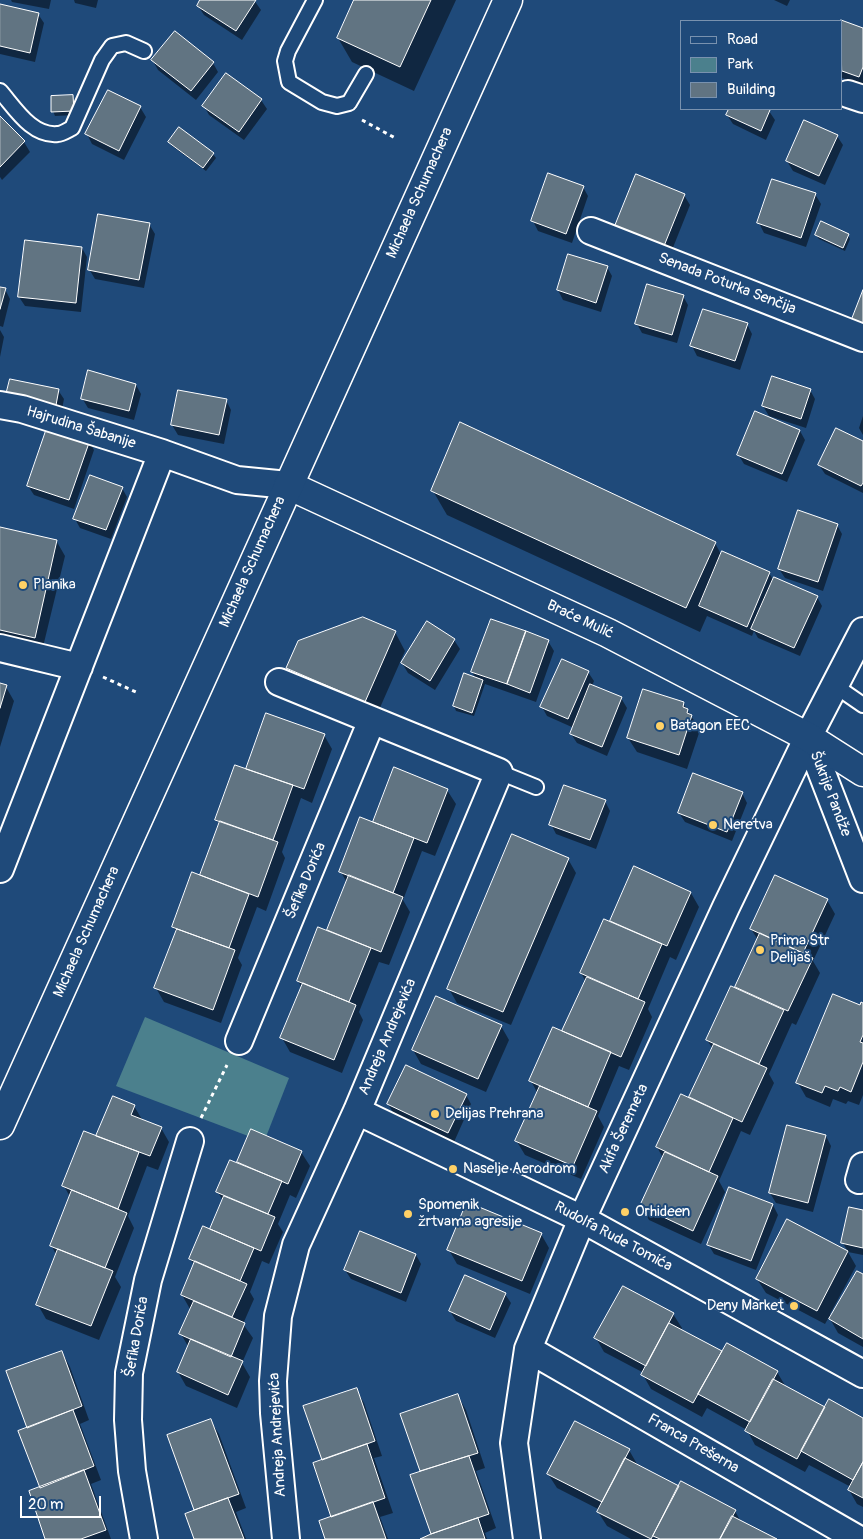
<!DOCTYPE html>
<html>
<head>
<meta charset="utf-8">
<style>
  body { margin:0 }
  #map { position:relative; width:863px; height:1539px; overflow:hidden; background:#1f4a7a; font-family:Pangolin,sans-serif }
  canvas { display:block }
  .legend { position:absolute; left:680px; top:20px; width:162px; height:90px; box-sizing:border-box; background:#1f4a7a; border:1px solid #7992af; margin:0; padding:6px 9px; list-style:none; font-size:15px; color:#fff }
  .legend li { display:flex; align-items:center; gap:10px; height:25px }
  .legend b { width:25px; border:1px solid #7992af }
  .scale { position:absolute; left:20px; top:1496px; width:81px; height:22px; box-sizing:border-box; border:2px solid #fff; border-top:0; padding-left:6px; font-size:15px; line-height:18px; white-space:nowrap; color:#fff; -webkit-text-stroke:4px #1f4a7a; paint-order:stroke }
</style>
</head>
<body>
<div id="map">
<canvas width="863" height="1539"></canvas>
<ul class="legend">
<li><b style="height:6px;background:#1f4a7a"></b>Road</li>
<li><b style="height:14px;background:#4b808d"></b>Park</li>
<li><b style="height:14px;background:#617482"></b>Building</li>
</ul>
<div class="scale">20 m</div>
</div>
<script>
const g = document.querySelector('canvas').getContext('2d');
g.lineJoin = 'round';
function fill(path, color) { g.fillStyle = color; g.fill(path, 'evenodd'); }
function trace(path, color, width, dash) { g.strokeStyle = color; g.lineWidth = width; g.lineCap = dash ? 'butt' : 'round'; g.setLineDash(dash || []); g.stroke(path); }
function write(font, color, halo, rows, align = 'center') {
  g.font = font + ' Pangolin,sans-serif'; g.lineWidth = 4; g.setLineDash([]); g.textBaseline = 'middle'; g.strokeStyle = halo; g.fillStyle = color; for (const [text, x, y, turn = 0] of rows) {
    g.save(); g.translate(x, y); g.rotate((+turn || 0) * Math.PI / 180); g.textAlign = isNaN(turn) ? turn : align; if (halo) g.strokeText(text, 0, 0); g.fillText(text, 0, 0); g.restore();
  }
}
const green = new Path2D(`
  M145,1017L289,1078L264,1142L116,1086Z`);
const shadow = new Path2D(`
  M11,0H51L49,9L12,2Z
  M74,0H98L96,8L75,3Z
  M202,0H254L261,10L242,40L204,15L198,6Z
  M355,0H456L414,91L352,62L338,38Z
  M774,0H790L787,6Z
  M0,5L38,14L44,23L35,62L0,54Z
  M842,22L863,30V85L842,78Z
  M153,61L213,63L218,72L196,100L158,70Z
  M109,91L140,107L146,117L124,160L92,144L87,134Z
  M73,97L75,101L76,115L55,116L53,111Z
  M261,100L267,109L244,140L209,115L204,106Z
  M730,109H764L769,111L775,120L766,140L733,124L727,115Z
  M0,118L24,142L30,152L2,180L0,177Z
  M837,136L843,145L825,185L793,171L787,161Z
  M169,142L213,154L216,158L206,171L172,146Z
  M583,187L588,196L572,243L538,231L533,221Z
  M815,194L821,204L806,247L764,233L759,223Z
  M684,195L690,205L670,255L622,235L616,226Z
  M149,224L155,234L144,288L95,279L89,269Z
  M816,235H848L850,239L845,251L819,239Z
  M82,248L87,257L81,312L25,306L19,297Z
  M569,255L607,267L612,276L601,312L563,300L558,290Z
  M0,288L5,289L10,299L3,327L0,326Z
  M683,296L688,305L677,343L642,333L637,324Z
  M747,324L752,334L740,370L697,356L692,346Z
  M0,330L4,337L0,357Z
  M136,385L141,394L134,420L88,408L82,398Z
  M58,390L64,399L61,414L13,405Z
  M810,390L815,399L806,428L769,416L763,406Z
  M226,400L231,410L224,444L178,435L172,425Z
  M863,416V435L859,428Z
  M800,431L805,440L787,482L744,464L738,454Z
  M89,441L94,450L74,509L34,495L28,486Z
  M863,443V493L825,474L819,465Z
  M122,488L127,497L111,539L80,528L75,519Z
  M433,491L715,543L722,556L769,573L774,581L817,597L822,606L800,656L758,638L754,631L752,636L707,616L700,632L447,515Z
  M837,525L842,534L823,591L785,578L779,569Z
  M0,529L57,542L65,556L42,651L0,642Z
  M395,632L405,651L375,719L298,686L288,668Z
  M454,640L460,649L435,690L408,673L402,663Z
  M548,641L554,651L536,702L485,684L474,716L456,711L454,706L476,679L472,672Z
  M588,672L594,681L592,686L621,698L627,708L607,756L577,743L571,734L574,728L547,716L542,707Z
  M0,685L6,687L14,701L0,747Z
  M683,703L700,730L687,769L637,752L628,738Z
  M324,735L332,749L312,803L301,798L282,852L285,858L266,911L257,907L238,958L242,965L221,1023L164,1002L156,988L177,933L173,927L201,877L220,825L216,819L247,770Z
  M395,769L447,790L456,804L435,856L422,851L403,900L410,912L389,965L379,962L359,1012L363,1020L342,1073L290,1052L282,1038L302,988L298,981L328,932L347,883L341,872L373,823Z
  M742,793L747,803L732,841L685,822L679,813Z
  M605,801L610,811L596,849L556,834L551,824Z
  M568,859L576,873L511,1025L457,1003L449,989Z
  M634,868L691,893L699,907L676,960L670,957L648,1009L652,1017L629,1070L619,1066L598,1116L604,1127L581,1179L525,1155L516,1140L538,1094L531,1081L563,1033L586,982L581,973L610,923Z
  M827,900L835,914L813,961L820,973L796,1025L792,1023L769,1074L774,1083L750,1135L741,1131L719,1181L725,1192L701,1244L649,1220L641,1206L663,1158L657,1147L690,1099L713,1049L707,1040L735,989L758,940L751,929Z
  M863,1004V1095L859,1105L848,1101L846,1104L833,1099L830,1107L806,1097L798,1083Z
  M501,1026L509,1040L486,1092L421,1064L413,1050Z
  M466,1095L471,1104L454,1142L394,1114L388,1104Z
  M134,1106L143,1121L161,1128L169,1142L158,1170L147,1166L128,1216L134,1228L115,1277L121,1287L99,1340L46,1319L38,1305L57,1256L51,1245L70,1197L64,1186L97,1138Z
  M252,1130L301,1152L310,1166L296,1198L290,1195L278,1224L283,1232L269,1264L262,1261L250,1292L254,1299L243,1324L253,1338L242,1363L250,1377L237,1408L186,1386L178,1372L189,1348L181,1334L190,1309L182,1295L195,1266L190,1259L210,1230L223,1201L218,1192L237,1164Z
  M826,1136L831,1146L813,1212L776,1203L770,1193Z
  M730,1188L773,1205L778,1215L756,1270L714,1254L708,1244Z
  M863,1211V1255L848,1252L856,1266L830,1314L832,1316L863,1276V1347L838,1333L829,1317L825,1324L766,1293L757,1279L848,1252L843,1243Z
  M541,1234L549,1248L530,1294L457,1264L449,1250Z
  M416,1255L421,1264L406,1302L351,1279L345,1270Z
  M623,1287L673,1314L682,1328L681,1330L723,1353L777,1372L786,1387L825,1409L863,1419V1507L857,1504L849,1490L851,1487L809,1465L805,1472L755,1445L747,1430L707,1408L702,1417L651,1389L643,1375L644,1373L604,1352L596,1338Z
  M505,1294L511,1303L495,1338L456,1321L450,1311Z
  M62,1352L70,1367L89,1420L80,1424L101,1480L91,1484L111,1539H47L41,1489L28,1429Z
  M356,1389L364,1403L382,1456L374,1458L393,1513L380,1517L388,1539H327L333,1518L323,1461Z
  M458,1396L466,1410L485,1468L476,1471L496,1528L485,1533L487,1539H421L432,1535L412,1475L422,1472L402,1414Z
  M210,1420L219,1434L246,1508L236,1512L246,1539H195L196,1511L168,1436Z
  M629,1450L637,1464L636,1465L679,1487L735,1511L741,1522L775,1539H631L607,1526L598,1512L600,1510L557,1488L548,1474Z`);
const building = new Path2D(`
  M200,0H256L236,31L197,6Z
  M354,0H431L400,67L337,38Z
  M0,4L39,13L30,53L0,46Z
  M841,20L863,28V67L859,77L842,71Z
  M175,31L214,62L191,91L151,60Z
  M226,73L262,99L239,132L202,106Z
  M108,90L141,106L119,151L85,134Z
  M73,95L74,111L51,112V96Z
  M729,109H767L770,110L761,131L726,115Z
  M0,116L25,141L0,167Z
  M804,120L838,135L819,176L786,161Z
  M179,127L214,153L203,168L168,142Z
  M548,173L584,186L566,234L531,221Z
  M636,174L685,194L664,246L615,226Z
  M772,179L816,193L801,238L757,223Z
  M98,214L150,223L139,280L88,270Z
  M821,221L849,234L843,248L815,235Z
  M25,240L82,247L76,303L18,297Z
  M568,254L608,266L596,303L557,290Z
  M647,284L684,295L672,335L635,324Z
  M0,287L6,288L0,309Z
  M863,290V323L852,319Z
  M703,309L748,323L735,361L690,346Z
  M88,370L136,384L129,411L81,399Z
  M772,376L811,389L801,419L762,406Z
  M10,379L59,389L56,405L6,395Z
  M178,390L227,399L219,435L171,425Z
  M755,411L800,430L782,474L737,455Z
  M460,422L716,542L686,608L431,491Z
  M48,425L90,440L69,500L27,486Z
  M836,428L863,441V483L861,486L818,465Z
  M90,475L123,487L106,530L73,519Z
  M798,510L838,524L818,582L778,569Z
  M0,527L57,540L35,638L0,630Z
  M722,551L770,572L747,627L699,606Z
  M774,577L818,596L794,648L751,629Z
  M363,617L396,631L365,702L286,668L298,641Z
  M491,619L526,631L507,684L471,672Z
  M427,621L455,639L430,681L401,663Z
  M526,631L549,640L530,693L507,684Z
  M562,659L589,671L568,719L540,707Z
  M464,673L483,680L472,713L453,706Z
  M0,683L7,685L0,708Z
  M590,684L622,697L602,747L570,734Z
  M643,689L684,702L683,707L688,709L687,713L692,715L679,755L627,738Z
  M266,713L325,734L304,789L246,769Z
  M235,765L293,785L273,840L215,820Z
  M394,767L448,789L427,843L373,822Z
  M693,773L743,792L727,832L678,813Z
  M564,785L606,800L590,840L549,825Z
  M360,817L414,838L393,893L339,872Z
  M220,821L278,842L258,897L200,875Z
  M512,834L569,858L503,1012L447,989Z
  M634,866L691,892L667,946L610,921Z
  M192,872L249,894L229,948L172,927Z
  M349,875L403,897L381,952L327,930Z
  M775,875L828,899L803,953L750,929Z
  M604,919L662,944L638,999L580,973Z
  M318,927L371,948L349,1002L297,981Z
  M177,929L235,950L213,1010L154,988Z
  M760,933L813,958L788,1011L735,987Z
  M587,977L645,1002L621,1057L562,1031Z
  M303,983L356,1005L334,1060L280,1038Z
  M731,986L784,1010L759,1064L706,1040Z
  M833,994L860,1005L861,1002L863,1003V1035L860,1042L863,1043V1062L851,1092L840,1087L838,1091L825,1086L822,1093L796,1083Z
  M436,996L502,1025L478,1079L412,1050Z
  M553,1027L611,1052L588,1107L529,1081Z
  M714,1044L767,1068L742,1122L689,1097Z
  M406,1065L467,1094L448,1133L387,1104Z
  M540,1086L597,1111L573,1166L515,1141Z
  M681,1094L733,1118L709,1172L656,1147Z
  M113,1096L135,1105L131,1115L162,1127L150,1156L96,1136Z
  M787,1125L826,1135L808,1203L769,1193Z
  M251,1129L302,1151L288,1184L237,1162Z
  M84,1131L139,1152L118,1209L62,1186Z
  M665,1152L718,1176L693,1231L640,1206Z
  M230,1160L282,1181L268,1214L216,1192Z
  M729,1187L773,1204L751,1261L707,1245Z
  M72,1190L127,1213L105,1268L50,1246Z
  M224,1196L275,1217L261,1251L210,1229Z
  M467,1202L542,1233L522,1281L447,1250Z
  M849,1207L863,1210V1248L841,1243Z
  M787,1219L848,1251L817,1311L756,1279Z
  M203,1226L254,1248L240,1281L189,1259Z
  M360,1231L416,1254L401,1293L344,1270Z
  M58,1249L113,1271L91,1326L36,1305Z
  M195,1261L247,1284L232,1317L181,1295Z
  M857,1271L863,1274V1339L829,1319Z
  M465,1275L506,1293L490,1330L449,1311Z
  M623,1286L674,1313L646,1366L594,1338Z
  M194,1301L245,1323L231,1357L179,1334Z
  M669,1323L722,1351L693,1403L641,1375Z
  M191,1339L243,1361L228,1395L177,1372Z
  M727,1343L778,1371L750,1422L698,1394Z
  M62,1351L82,1406L27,1428L6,1371Z
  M773,1379L825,1407L797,1459L745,1431Z
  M357,1388L375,1441L322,1460L303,1406Z
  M458,1394L478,1453L420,1471L400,1414Z
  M829,1399L863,1418V1462L853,1480L801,1451Z
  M73,1410L94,1466L40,1488L18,1431Z
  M211,1419L239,1494L194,1510L167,1435Z
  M575,1421L630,1449L602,1502L547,1474Z
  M367,1444L385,1498L331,1517L313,1463Z
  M469,1456L489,1514L431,1534L410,1475Z
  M625,1458L679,1486L651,1539L597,1512Z
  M863,1462V1498L848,1490Z
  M84,1470L106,1530L81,1539H45L29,1491Z
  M681,1481L736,1510L720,1539H660L653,1536Z
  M228,1498L244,1539H194L185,1514Z
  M373,1502L386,1539H325L319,1521Z
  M732,1516L777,1539H720Z
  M478,1518L485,1539H420L431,1534Z`);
const path = new Path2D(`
  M362,120L397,139
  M103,677L138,693
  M201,1118L227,1065`);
const service = new Path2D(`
  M315,0L288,51L285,61L289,82L322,102L337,106L349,103L366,74
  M0,91C15,108 32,137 58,134C62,134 68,130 72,128L102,60L112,46L126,43L144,51
  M834,685L863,705
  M499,772L536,787`);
const minor = new Path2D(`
  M848,94L863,99
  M591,231L863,338
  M0,405L22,409L162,453L237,480L288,485
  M0,648L79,667
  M279,682L499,772L357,1111L296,1245L278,1316L273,1381L274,1413L286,1539
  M808,737L863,879
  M0,869L162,453
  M239,1041L372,720
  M357,1111L582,1219L863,1374
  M859,1180L863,1166
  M528,1349L858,1539
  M144,1539L132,1471L128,1420L129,1373L148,1280L190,1141
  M527,1539L514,1443L528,1349L582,1219L726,907L808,737L863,631`);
const tertiary = new Path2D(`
  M288,485L608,633L808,737L863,772`);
const secondary = new Path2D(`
  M0,1125L508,0`);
const markers = [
  [23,585,5,"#ffd166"],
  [660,726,5,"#ffd166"],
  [713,825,5,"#ffd166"],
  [760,950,5,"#ffd166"],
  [435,1114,5,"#ffd166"],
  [453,1169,5,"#ffd166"],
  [625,1212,5,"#ffd166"],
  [408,1214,5,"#ffd166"],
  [794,1306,5,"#ffd166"]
];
const streetNames = [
  ["Michaela Schumachera",420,193,-66],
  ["Senada Poturka Senčija",727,284,21],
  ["Hajrudina Šabanije",81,428,17],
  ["Michaela Schumachera",253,562,-66],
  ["Braće Mulić",580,620,25],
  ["Šukrije Pandže",830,794,69],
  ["Šefika Dorića",306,881,-67],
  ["Michaela Schumachera",87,932,-66],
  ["Andreja Andrejevića",388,1037,-67],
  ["Akifa Šeremeta",624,1129,-65],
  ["Rudolfa Rude Tomića",613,1237,28],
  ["Šefika Dorića",137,1337,-80],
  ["Andreja Andrejevića",278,1435,-93],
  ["Franca Prešerna",693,1444,30]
];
const poiNames = [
  ["Planika",33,585],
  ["Batagon EEC",670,726],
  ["Neretva",723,825],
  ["Prima Str",770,941],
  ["Delijaš",770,958],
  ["Delijas Prehrana",445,1114],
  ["Naselje Aerodrom",463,1169],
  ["Spomenik",418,1205],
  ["žrtvama agresije",418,1222],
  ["Orhideen",635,1212],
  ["Deny Market",784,1306,"right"]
];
fill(green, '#4b808d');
fill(shadow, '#0007');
fill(building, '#617482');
trace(building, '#fff', 1);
trace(service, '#fff', 18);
trace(minor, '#fff', 30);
trace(tertiary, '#fff', 31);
trace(secondary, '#fff', 31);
trace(path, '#fff', 3, [4, 4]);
trace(service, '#1f4a7a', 14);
trace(minor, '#1f4a7a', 26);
trace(tertiary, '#1f4a7a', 28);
trace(secondary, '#1f4a7a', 28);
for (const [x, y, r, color] of markers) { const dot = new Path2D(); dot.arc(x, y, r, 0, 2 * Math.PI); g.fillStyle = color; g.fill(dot); trace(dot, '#1f4a7a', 2); }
write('15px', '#fff', '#1f4a7a', streetNames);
write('15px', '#fff', '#1f4a7a', poiNames, 'left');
</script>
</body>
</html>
